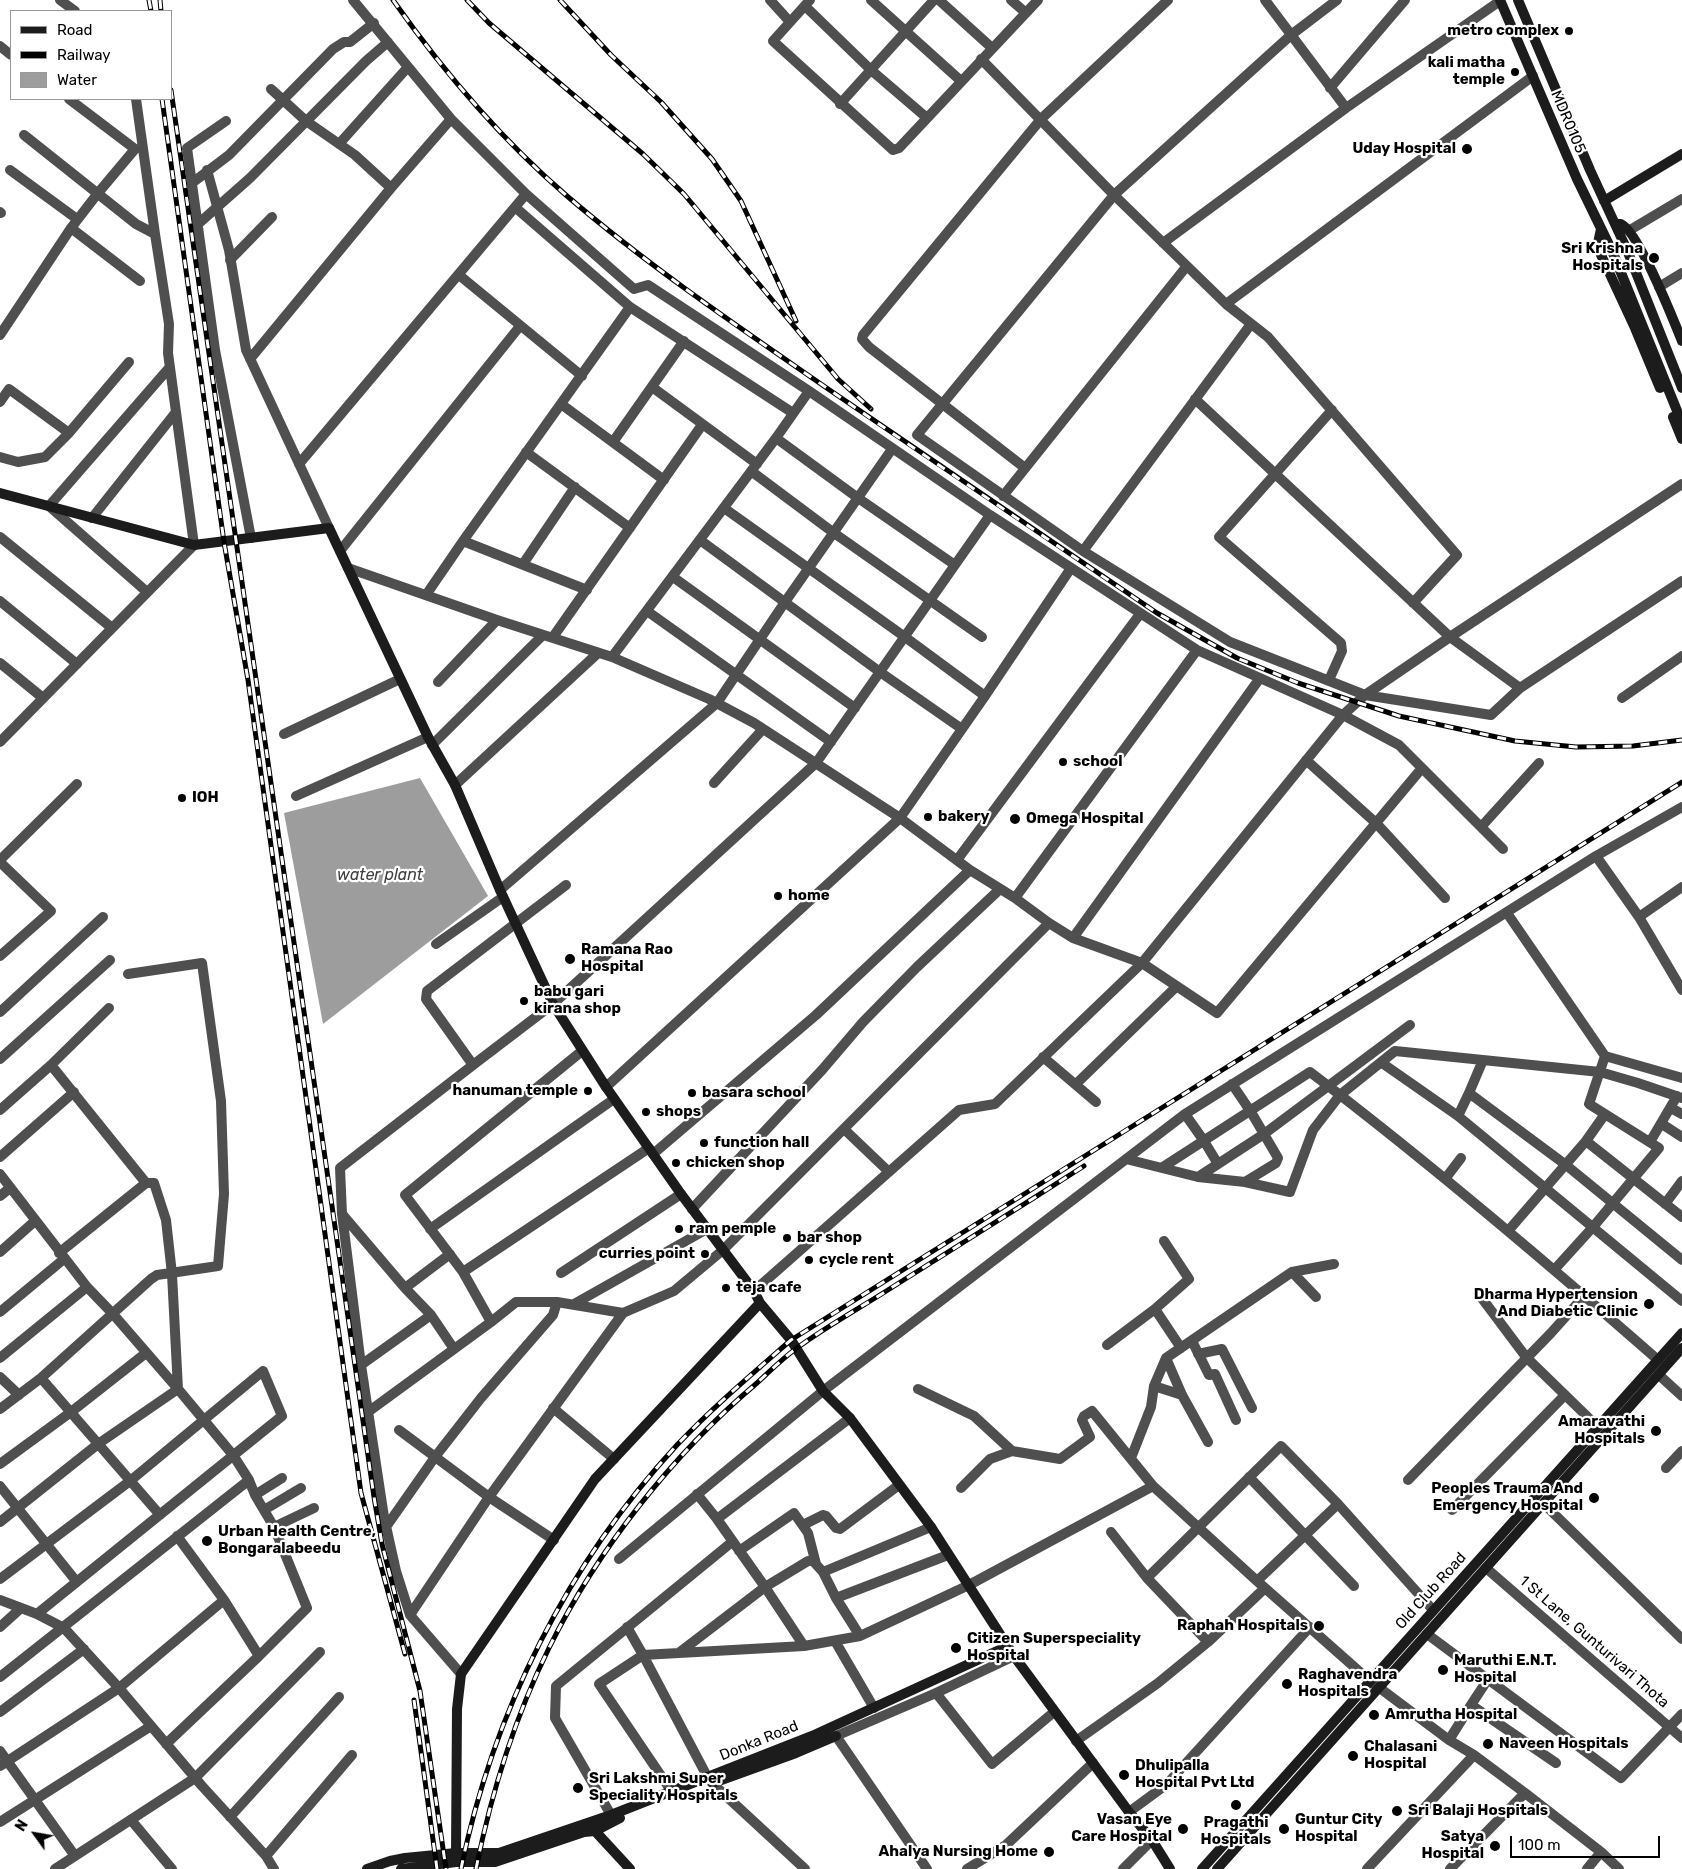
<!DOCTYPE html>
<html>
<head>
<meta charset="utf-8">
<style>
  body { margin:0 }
  #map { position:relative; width:1682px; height:1869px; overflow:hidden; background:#fff; font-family:Rubik,sans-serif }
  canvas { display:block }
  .legend { position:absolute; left:10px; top:10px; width:162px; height:90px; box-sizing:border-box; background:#fff; border:1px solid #999; margin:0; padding:6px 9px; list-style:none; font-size:15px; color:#000 }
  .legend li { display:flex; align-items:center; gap:10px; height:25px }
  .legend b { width:25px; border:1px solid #999 }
  .north { position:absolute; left:10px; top:1809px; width:50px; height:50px; -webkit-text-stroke:4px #fff; paint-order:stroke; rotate:302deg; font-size:14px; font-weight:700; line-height:20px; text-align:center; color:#000 }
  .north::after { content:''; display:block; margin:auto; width:18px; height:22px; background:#000; clip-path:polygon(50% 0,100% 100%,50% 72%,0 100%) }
  .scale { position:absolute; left:1510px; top:1836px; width:150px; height:22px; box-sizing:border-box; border:2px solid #000; border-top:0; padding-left:6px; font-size:15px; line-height:18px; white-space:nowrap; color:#000; -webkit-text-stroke:4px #fff; paint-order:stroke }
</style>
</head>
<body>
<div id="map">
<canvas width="1682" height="1869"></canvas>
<ul class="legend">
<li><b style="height:6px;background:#1c1c1c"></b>Road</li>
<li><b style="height:6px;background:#000"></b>Railway</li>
<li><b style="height:14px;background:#9d9d9d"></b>Water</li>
</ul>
<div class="north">N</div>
<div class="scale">100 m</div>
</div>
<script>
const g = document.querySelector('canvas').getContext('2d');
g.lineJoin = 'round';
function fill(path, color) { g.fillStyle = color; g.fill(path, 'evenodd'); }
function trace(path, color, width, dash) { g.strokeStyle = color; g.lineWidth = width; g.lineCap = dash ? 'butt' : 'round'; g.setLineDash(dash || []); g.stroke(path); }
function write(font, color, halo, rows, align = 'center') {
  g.font = font + ' Rubik,sans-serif'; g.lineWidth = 4.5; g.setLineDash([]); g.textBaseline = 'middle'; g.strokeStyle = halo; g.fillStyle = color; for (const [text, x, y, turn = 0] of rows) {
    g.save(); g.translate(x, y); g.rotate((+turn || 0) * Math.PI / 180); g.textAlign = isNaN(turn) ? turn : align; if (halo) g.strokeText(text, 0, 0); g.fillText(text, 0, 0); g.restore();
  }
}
const water = new Path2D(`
  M420,778L488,896L323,1024L284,813Z`);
const street = new Path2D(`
  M60,0L75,11
  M353,0L451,119L526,194L634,289L648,285L809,391L990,515L1197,650L1343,715L1399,745L1503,849
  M770,0L790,22
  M810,0L773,41L893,150L899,148L1038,0
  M871,0L961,81
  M939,0L992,48
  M1011,0L1026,13
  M1265,0L1346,108
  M1337,0L1291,35L1114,195L917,435L1083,551L1230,642L1365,695L1491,715L1520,688L1682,581
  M805,6L871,70L927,118
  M0,46L11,55
  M981,59L1114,195L1226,304L1533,76
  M1330,88L1405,0
  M271,89L306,121L355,155L391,188
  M136,99L155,234
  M840,104L934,0
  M226,121L187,148L215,350L251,538
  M339,144L408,67
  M10,170L77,219
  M207,170L229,250L246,350L329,528
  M192,183L229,155L333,49L344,42H350L374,23
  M516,208L630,307L793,413
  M0,212L1,213
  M198,224L250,178L366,61L388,42
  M71,228L140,281
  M1630,230L1682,199
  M1163,243L1346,108L1500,1
  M230,260L272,217
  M459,275L582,376
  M1659,287L1682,273
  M1226,304L1268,337L1457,555L1413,603
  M0,335L71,228L98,193L135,149L69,99
  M250,359L391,188L451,119
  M652,387L757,464
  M1195,399L1450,637L1520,688
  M0,402L9,389L69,433
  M561,404L664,480
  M776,438L858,498L955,565
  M613,442L684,341
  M526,452L630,528
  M0,457L18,462L45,457L68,434L129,362
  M299,464L526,194
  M1025,468L869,347L862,339L863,335L1041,119L1168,0
  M751,471L834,533L982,637
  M1003,496L1186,267
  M724,508L905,637L985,696
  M92,518L176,412
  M0,537L112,628
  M700,540L880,672L962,729
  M463,541L587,590
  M340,551L520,326
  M1083,551L1251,324
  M523,564L575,487
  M348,568L497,620L612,657L709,699L754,723L900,818L970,870L1015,898L1049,923L1073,938L1142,963L1217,1013L1422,768
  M673,577L855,708
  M147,592L49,506L169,368
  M426,595L463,541L630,307
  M0,601L77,664
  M647,611L831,742
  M553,637L702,425
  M612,657L776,438L809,391
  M0,663L43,698
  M1329,680L1342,651L1341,643L1219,537L1332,410
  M438,682L497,620
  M1622,698L1682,656
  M284,734L400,679
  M0,742L194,545L168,353L169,324L155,234L136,224L24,135
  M432,745L543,635
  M1306,760L1376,823L1445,898
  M714,783L763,729
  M455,785L598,653
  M296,796L428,737
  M1481,827L1539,763
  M1596,856L1639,917L1682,990
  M0,860L77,784
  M957,860L1140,614
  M0,862L51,911L0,956
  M500,890L717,703L785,602L892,449
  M1015,898L1197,650
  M1507,913L1605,1056L1682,1078
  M1639,917L1682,887
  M1073,938L1260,678
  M436,944L503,897
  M0,1012L103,917
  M582,1051L405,1195L463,1272L491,1322L516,1302H557L623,1313L674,1291L723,1250L1049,923
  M1043,1057L1096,1102
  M0,1059L110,960
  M1382,1063L1458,1116L1682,1301
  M51,1065L146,1183
  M473,1065L426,999L427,991L566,885
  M1076,1084L1177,986
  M1232,1084L1251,1112L1278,1158L1276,1163L1245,1182
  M606,1087L900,818L985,696L1071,568
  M1469,1093L1483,1060
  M1671,1108L1682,1114
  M0,1110L51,1065L109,1008
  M1185,1114L1204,1141L1218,1164
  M1605,1114L1586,1141L1682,1217
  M1458,1116L1469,1093L1566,1165L1682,1260
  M1662,1124L1682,1137
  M844,1129L889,1172
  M1650,1142L1677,1096
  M653,1154L816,1015L970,870
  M0,1157L74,1092
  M1126,1159L1198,1177L1245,1182L1290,1192L1313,1130L1340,1095L1395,1051L1600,1072L1638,1083L1682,1098
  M1163,1167L1310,1072C1430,1163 1545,1261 1658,1360
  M0,1174L87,1287L113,1314L178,1389L98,1444L0,1522
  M1198,1177L1264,1134L1410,1025
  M1445,1179L1461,1158
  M0,1196L10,1188
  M1665,1204L1682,1181
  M692,1209L822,1070L863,1022L917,967L1000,889
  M342,1214L405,1288L431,1315L454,1349
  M430,1229L614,1099
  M1508,1231L1586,1141
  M0,1252L35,1221
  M59,1253L146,1183H154L166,1220L172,1274L178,1389L233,1455L249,1480
  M1554,1270L1593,1227L1659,1148L1589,1104L1605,1056
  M463,1272L649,1148
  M1292,1272L1316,1297
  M561,1273L681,1194
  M405,1288L450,1254
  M754,1291L959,1110L995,1104L1142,963L1343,715L1365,695L1450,637L1682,484
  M1481,1297L1526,1357L1598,1427
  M574,1304L707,1229
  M1155,1309L1181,1348
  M0,1312L64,1259
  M1192,1341L1209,1375L1215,1374L1236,1420
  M1107,1345L1155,1309L1189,1279L1164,1241
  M1198,1354L1222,1349L1252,1408
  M0,1358L87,1287
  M1166,1358L1182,1395L1208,1442
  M361,1365L431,1315
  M1659,1375L1682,1396
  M0,1377L19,1395
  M41,1378L160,1515
  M1154,1386L1182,1395
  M918,1389L974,1416L1012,1451L1060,1459L1090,1437L1082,1420L1084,1416L1092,1411L1153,1486L1257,1581L1369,1680L1449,1740L1474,1755L1367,1869
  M553,1408L614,1459
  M0,1409L41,1378L151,1279L157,1275L218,1266L224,1194L221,1101L202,963L128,974
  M368,1412L491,1322
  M399,1430L489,1497L554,1540
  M1131,1458L1151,1407L1154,1386L1166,1358L1292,1272L1334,1264
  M0,1464L71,1412L146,1353
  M1666,1468L1682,1451
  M1249,1477L1354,1586
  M1408,1480L1551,1333L1585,1295
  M0,1486L76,1581
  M961,1488L990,1459L1012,1451
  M697,1494L717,1519L850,1418
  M255,1495L282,1478
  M1544,1504L1682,1639
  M264,1510L301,1488
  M1452,1510L1565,1395
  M717,1519L765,1587L804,1646
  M803,1525L823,1515L826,1516L836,1528L840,1529L899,1485
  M274,1527L314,1508
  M386,1527L435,1457L481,1398L553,1315L557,1302
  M1111,1532L1147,1578L1208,1642
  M739,1551L794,1513L808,1533L816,1564
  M619,1559L823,1391L1185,1114L1596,856L1682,807
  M1486,1568L1682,1738
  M1147,1578L1281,1446L1338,1504L1433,1610
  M0,1579L130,1481L263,1371L282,1416L37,1614
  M1257,1581L1338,1504
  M836,1598L948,1555
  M0,1600L37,1614L64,1628L119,1688L202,1786L266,1856L274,1869
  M410,1615L489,1497L623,1313
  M0,1627L21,1608
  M627,1627L643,1655L804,1646L860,1636L969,1585L1153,1486
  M1427,1634L1621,1778L1682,1714
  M860,1636L836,1598L823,1572L931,1527
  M835,1641L874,1708
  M680,1652L765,1587L808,1561H813L823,1572
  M461,1674L410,1615L396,1571L384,1517L361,1365L342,1214L340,1168L473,1065L553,1004L816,763L990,515
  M0,1677L249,1480L255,1495L274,1527L307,1608L259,1656
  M936,1693L992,1764L1054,1712
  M1471,1705L1488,1679
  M0,1712L84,1649
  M1449,1740L1471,1705L1556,1763
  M1076,1741L1158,1683L1208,1642L1265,1588
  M166,1744L259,1656L224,1600L177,1536
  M0,1751L75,1856
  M0,1766L119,1688L224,1600
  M712,1783L805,1869
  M672,1792L599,1684L643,1655L708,1778
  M1525,1793L1601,1852L1619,1869
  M1129,1812L1167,1784L1310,1627
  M611,1815L555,1718L556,1686L732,1542
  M230,1817L339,1697
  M131,1820L172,1869
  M0,1822L151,1726
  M266,1856L352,1755
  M55,1869L195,1778L320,1652
  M927,1869L836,1736L936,1693L1014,1656
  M967,1869L1006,1845L1093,1763
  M1123,1869L1152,1840
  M1450,1869L1525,1793L1474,1755
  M1587,1869L1601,1852`);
const secondary = new Path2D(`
  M1500,0L1577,179L1613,253L1682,423
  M1518,0L1590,170L1627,250L1682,388
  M1604,201L1682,154
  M1615,224H1621C1638,231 1673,319 1682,341
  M1601,229L1598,243L1601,255L1635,328L1660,388
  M1673,417L1682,439
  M0,493L194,545L329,528L428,737L455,785L500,890L553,1004L606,1087L681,1194L754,1291L760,1303L791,1340L823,1391L850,1418L931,1527L1014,1656L1129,1812L1152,1840L1170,1869
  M713,1783L796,1753L836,1736
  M595,1831L630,1869
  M456,1853L457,1709L461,1674L595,1479L760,1303
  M367,1869L390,1861L405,1858L456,1853H499L611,1815L812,1736L1008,1646
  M401,1869L456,1862H495L584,1832L595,1831L620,1818
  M1202,1869L1682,1333
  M1217,1869L1682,1348`);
const rail = new Path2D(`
  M149,0L151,11
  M160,0L161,11
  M393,0C443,71 501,139 567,196C651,268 743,330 834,393C941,467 1049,540 1157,613L1237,658L1298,683L1399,716L1515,741L1576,747L1633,746L1682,740
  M467,0L489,23L643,154L684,194L838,379L871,409
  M560,0L611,55L661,102L712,159L741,201L796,321
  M171,90L374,1497L382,1544L420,1691L446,1869
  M162,99L224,542L248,680L361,1493L405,1654
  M414,1700L437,1869
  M461,1869C493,1712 568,1563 677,1445C713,1407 752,1374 791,1340L1682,782
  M476,1869C491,1794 515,1717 549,1648C597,1550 673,1454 757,1383C770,1371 783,1358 797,1348C827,1326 860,1308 891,1288C956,1247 1020,1207 1084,1166`);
const markers = [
  [1569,31,5,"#000"],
  [1515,72,5,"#000"],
  [1467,149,6,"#000"],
  [1654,258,6,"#000"],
  [1063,762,5,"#000"],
  [182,798,5,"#000"],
  [928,817,5,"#000"],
  [1015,819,6,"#000"],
  [778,896,5,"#000"],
  [570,959,6,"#000"],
  [524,1001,5,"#000"],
  [588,1091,5,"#000"],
  [692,1093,5,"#000"],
  [646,1112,5,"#000"],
  [704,1143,5,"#000"],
  [676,1163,5,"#000"],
  [679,1229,5,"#000"],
  [787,1238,5,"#000"],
  [705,1254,5,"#000"],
  [809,1260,5,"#000"],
  [726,1288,5,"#000"],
  [1649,1304,6,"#000"],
  [1656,1431,6,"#000"],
  [1594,1498,6,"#000"],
  [207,1541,6,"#000"],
  [1319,1626,6,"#000"],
  [956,1648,6,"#000"],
  [1443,1670,6,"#000"],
  [1287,1684,6,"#000"],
  [1374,1715,6,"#000"],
  [1488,1744,6,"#000"],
  [1353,1756,6,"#000"],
  [1124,1775,6,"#000"],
  [578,1788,6,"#000"],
  [1236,1805,6,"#000"],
  [1397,1811,6,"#000"],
  [1183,1829,6,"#000"],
  [1284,1829,6,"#000"],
  [1495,1846,6,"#000"],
  [1049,1852,6,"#000"]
];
const poiNames = [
  ["metro complex",1559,31,"right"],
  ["kali matha",1505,63,"right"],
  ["temple",1505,80,"right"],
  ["Uday Hospital",1456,149,"right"],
  ["Sri Krishna",1643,249,"right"],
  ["Hospitals",1643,266,"right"],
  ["school",1073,762],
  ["IOH",192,798],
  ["bakery",938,817],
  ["Omega Hospital",1026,819],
  ["home",788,896],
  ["Ramana Rao",581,950],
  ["Hospital",581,967],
  ["babu gari",534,992],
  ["kirana shop",534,1009],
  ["hanuman temple",578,1091,"right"],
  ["basara school",702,1093],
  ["shops",656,1112],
  ["function hall",714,1143],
  ["chicken shop",686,1163],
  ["ram pemple",689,1229],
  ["bar shop",797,1238],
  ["curries point",695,1254,"right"],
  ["cycle rent",819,1260],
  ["teja cafe",736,1288],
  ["Dharma Hypertension",1638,1295,"right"],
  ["And Diabetic Clinic",1638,1312,"right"],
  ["Amaravathi",1645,1422,"right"],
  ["Hospitals",1645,1439,"right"],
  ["Peoples Trauma And",1583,1489,"right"],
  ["Emergency Hospital",1583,1506,"right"],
  ["Urban Health Centre,",218,1532],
  ["Bongaralabeedu",218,1549],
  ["Raphah Hospitals",1308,1626,"right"],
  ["Citizen Superspeciality",967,1639],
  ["Hospital",967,1656],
  ["Maruthi E.N.T.",1454,1661],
  ["Hospital",1454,1678],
  ["Raghavendra",1298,1675],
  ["Hospitals",1298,1692],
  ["Amrutha Hospital",1385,1715],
  ["Naveen Hospitals",1499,1744],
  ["Chalasani",1364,1747],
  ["Hospital",1364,1764],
  ["Dhulipalla",1135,1766],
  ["Hospital Pvt Ltd",1135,1783],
  ["Sri Lakshmi Super",589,1779],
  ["Speciality Hospitals",589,1796],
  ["Sri Balaji Hospitals",1408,1811],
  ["Vasan Eye",1172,1820,"right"],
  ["Care Hospital",1172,1837,"right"],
  ["Guntur City",1295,1820],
  ["Hospital",1295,1837],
  ["Pragathi",1236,1823,"center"],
  ["Hospitals",1236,1840,"center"],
  ["Satya",1484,1837,"right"],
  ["Hospital",1484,1854,"right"],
  ["Ahalya Nursing Home",1038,1852,"right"]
];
const streetNames = [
  ["MDR0105",1568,122,67],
  ["Old Club Road",1431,1591,-48],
  ["1 St Lane, Gunturivari Thota",1594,1642,41],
  ["Donka Road",759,1741,-22]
];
const waterNames = [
  ["water plant",380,875]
];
fill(water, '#9d9d9d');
trace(street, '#4f4f4f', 10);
trace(secondary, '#1c1c1c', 10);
trace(rail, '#000', 5);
trace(rail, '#fff', 3, [9]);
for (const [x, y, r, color] of markers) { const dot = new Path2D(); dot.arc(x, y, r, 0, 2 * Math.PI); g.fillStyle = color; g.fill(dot); trace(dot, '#fff', 2); }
write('bold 15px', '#000', '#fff', poiNames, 'left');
write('15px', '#000', '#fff', streetNames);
write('italic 16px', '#3e3e3e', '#fff', waterNames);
</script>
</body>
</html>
